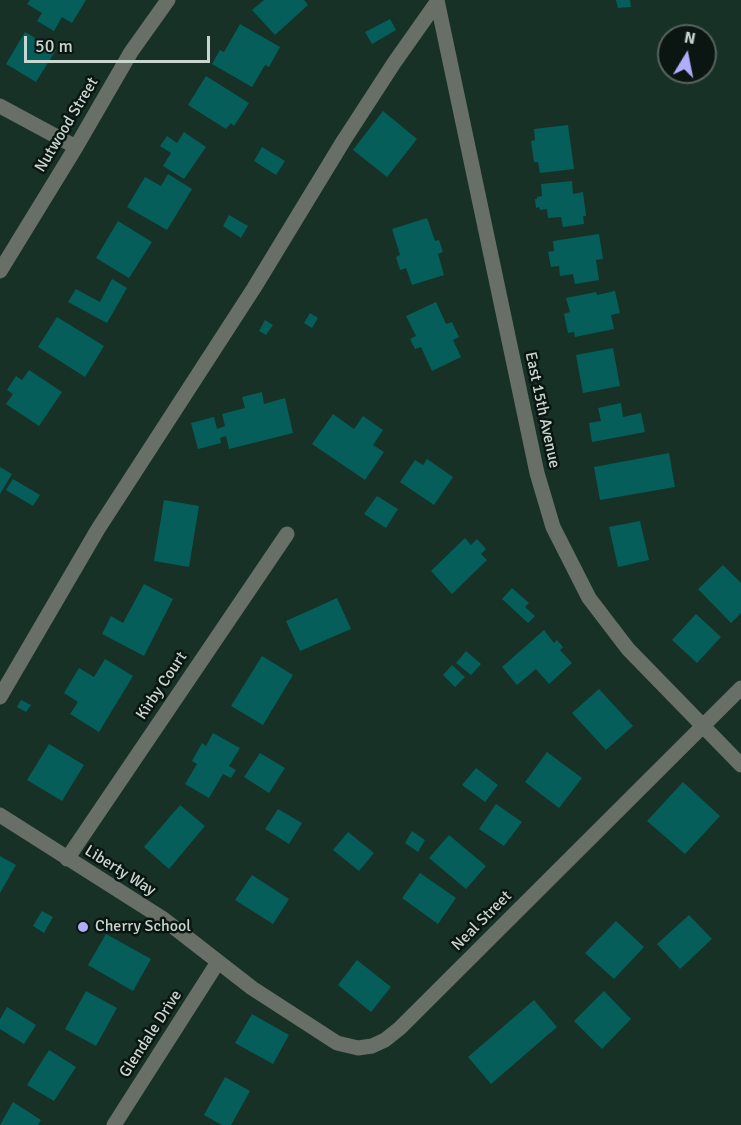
<!DOCTYPE html>
<html>
<head>
<meta charset="utf-8">
<style>
  body { margin:0 }
  #map { position:relative; width:741px; height:1125px; overflow:hidden; background:#173127; font-family:Signika,sans-serif }
  canvas { display:block }
  .north { position:absolute; left:657px; top:24px; width:60px; height:60px; box-sizing:border-box; background:#0b1612; border:2px solid #57635e; border-radius:50%; rotate:10deg; font-size:16px; font-weight:700; line-height:24px; text-align:center; color:#c8d6d0 }
  .north::after { content:''; display:block; margin:auto; width:21px; height:27px; background:#afaefa; clip-path:polygon(50% 0,100% 100%,50% 72%,0 100%) }
  .scale { position:absolute; left:24px; top:36px; width:186px; height:27px; box-sizing:border-box; border:3px solid #c8d6d0; border-top:0; padding-left:8px; font-size:18px; line-height:21px; white-space:nowrap; color:#c8d6d0; -webkit-text-stroke:4px #0b1612; paint-order:stroke }
</style>
</head>
<body>
<div id="map">
<canvas width="741" height="1125"></canvas>
<div class="north">N</div>
<div class="scale">50 m</div>
</div>
<script>
const g = document.querySelector('canvas').getContext('2d');
g.lineJoin = 'round';
function fill(path, color) { g.fillStyle = color; g.fill(path, 'evenodd'); }
function trace(path, color, width, dash) { g.strokeStyle = color; g.lineWidth = width; g.lineCap = dash ? 'butt' : 'round'; g.setLineDash(dash || []); g.stroke(path); }
function write(font, color, halo, rows, align = 'center') {
  g.font = font + ' Signika,sans-serif'; g.lineWidth = 5; g.setLineDash([]); g.textBaseline = 'middle'; g.strokeStyle = halo; g.fillStyle = color; for (const [text, x, y, turn = 0] of rows) {
    g.save(); g.translate(x, y); g.rotate((+turn || 0) * Math.PI / 180); g.textAlign = isNaN(turn) ? turn : align; if (halo) g.strokeText(text, 0, 0); g.fillText(text, 0, 0); g.restore();
  }
}
const building = new Path2D(`
  M30,0H86L72,23L62,17L54,31L37,21L42,13L27,4Z
  M264,0H304L308,5L275,35L252,10Z
  M616,0H630L631,7L618,8Z
  M390,19L396,30L372,44L365,32Z
  M240,24L280,47L269,67L265,65L252,87L212,64L220,50L224,52Z
  M25,32L56,50L36,82L6,64Z
  M206,76L249,103L234,126L231,123L226,129L188,105Z
  M383,111L417,139L387,177L353,150Z
  M568,125L574,169L540,173L538,162H534L531,141L535,140L534,129Z
  M184,132L206,147L184,179L163,166L171,153L160,146L167,136L177,143Z
  M262,147L285,161L276,175L254,161Z
  M168,174L192,189L167,230L127,207L145,177L161,186Z
  M572,181L573,194L583,192L586,216H583L584,224L563,227L561,217L548,218L547,209L540,210L539,207L536,208L535,199H537V197L542,196L541,184Z
  M229,215L248,226L241,238L223,226Z
  M427,218L435,241L439,240L443,252L438,254L444,275L412,285L406,268L400,270L396,257L400,255L392,229Z
  M118,221L152,242L129,278L96,258Z
  M599,234L603,259L596,260L599,280L575,284L573,274L560,276L559,266L551,267L548,252L554,251L553,241Z
  M112,279L127,288L107,323L68,302L76,289L100,302Z
  M615,291L620,313L611,315L614,329L575,337L574,332L568,333L564,314L570,312L566,298L596,292L597,295Z
  M436,302L446,324L452,322L459,337L453,340L461,357L432,371L421,347L415,349L410,339L416,336L406,316Z
  M310,313L318,318L312,328L304,323Z
  M57,317L104,346L85,377L38,347Z
  M265,320L273,325L266,335L259,331Z
  M613,348L620,386L583,393L576,355Z
  M29,370L62,392L39,426L6,404L13,394L7,390L16,376L22,380Z
  M262,392L264,404L285,398L293,433L229,449L226,436L220,438L221,443L198,449L191,423L214,417L217,429L225,426L222,414L245,408L242,397Z
  M621,403L623,417L641,413L645,432L592,442L589,423L601,421L598,408Z
  M333,414L354,429L363,416L383,430L373,445L384,452L365,480L312,444Z
  M669,453L675,487L600,500L594,467Z
  M427,459L453,477L434,505L400,482L415,460L423,465Z
  M0,467L12,474L0,494Z
  M13,479L40,495L33,506L6,490Z
  M377,496L398,509L386,528L364,514Z
  M164,500L199,506L189,567L154,561Z
  M640,521L649,560L618,567L609,527Z
  M465,538L471,545L477,539L486,549L481,554L487,560L452,594L431,571Z
  M723,565L741,583V613L731,623L698,589Z
  M144,584L173,599L144,656L102,634L111,616L123,623Z
  M512,588L529,603L525,607L535,616L528,623L502,599Z
  M337,598L351,629L300,651L286,621Z
  M696,614L721,637L697,663L672,640Z
  M544,630L554,643L557,640L563,647L560,650L572,663L549,684L536,669L517,685L502,667Z
  M466,651L481,664L471,675L456,663Z
  M262,656L293,675L263,725L231,706Z
  M105,659L133,676L99,732L70,714L78,702L64,693L79,668L94,677Z
  M452,665L465,677L455,687L443,675Z
  M599,689L633,726L606,750L572,713Z
  M21,700L31,705L26,712L17,707Z
  M213,733L240,748L229,766L236,770L231,778L223,774L209,798L185,784L197,764L192,761L202,743L206,746Z
  M49,744L84,765L62,801L27,780Z
  M547,752L582,778L559,808L525,782Z
  M260,753L285,768L269,793L244,777Z
  M476,768L498,785L485,802L462,785Z
  M683,782L720,816L685,854L647,821Z
  M496,804L522,822L504,846L479,829Z
  M180,805L205,826L169,869L144,847Z
  M278,809L302,823L289,844L265,829Z
  M412,831L425,840L418,852L405,843Z
  M348,832L374,853L359,871L333,850Z
  M449,835L486,866L466,889L429,858Z
  M0,856L16,865L0,893Z
  M420,873L456,898L438,924L402,898Z
  M252,875L289,899L273,924L235,900Z
  M42,911L53,917L44,933L33,926Z
  M689,915L712,939L680,969L657,944Z
  M616,921L644,947L614,979L585,953Z
  M106,934L151,959L133,991L88,965Z
  M357,960L391,987L371,1012L338,985Z
  M86,991L117,1008L96,1046L65,1029Z
  M604,991L631,1019L602,1049L574,1021Z
  M534,1000L557,1027L491,1084L468,1057Z
  M7,1007L36,1025L24,1044L0,1029V1019Z
  M252,1014L289,1035L273,1064L235,1043Z
  M49,1050L76,1067L54,1101L27,1085Z
  M225,1077L250,1091L231,1125H222L204,1115Z
  M13,1102L41,1120L38,1125H0Z`);
const minor = new Path2D(`
  M437,0L537,473L553,527L589,598L628,649L741,765
  M0,106L76,147
  M0,271L76,147L131,52L168,0
  M0,697L98,529L254,288L344,140L394,63L437,2
  M0,815L162,918L252,988L337,1043L358,1048L372,1046L385,1040L400,1028L741,688
  M67,859L287,534
  M114,1125L218,962`);
const markers = [
  [83,927,6,"#afaefa"]
];
const streetNames = [
  ["Nutwood Street",67,125,-59],
  ["East 15th Avenue",542,410,78],
  ["Kirby Court",162,686,-56],
  ["Liberty Way",120,871,32],
  ["Neal Street",482,921,-45],
  ["Glendale Drive",151,1034,-57]
];
const poiNames = [
  ["Cherry School",95,927]
];
fill(building, '#055e5a');
trace(minor, '#676f66', 15);
for (const [x, y, r, color] of markers) { const dot = new Path2D(); dot.arc(x, y, r, 0, 2 * Math.PI); g.fillStyle = color; g.fill(dot); trace(dot, '#0b1612', 2); }
write('16px', '#c8d6d0', '#0b1612', streetNames);
write('16px', '#c8d6d0', '#0b1612', poiNames, 'left');
</script>
</body>
</html>
